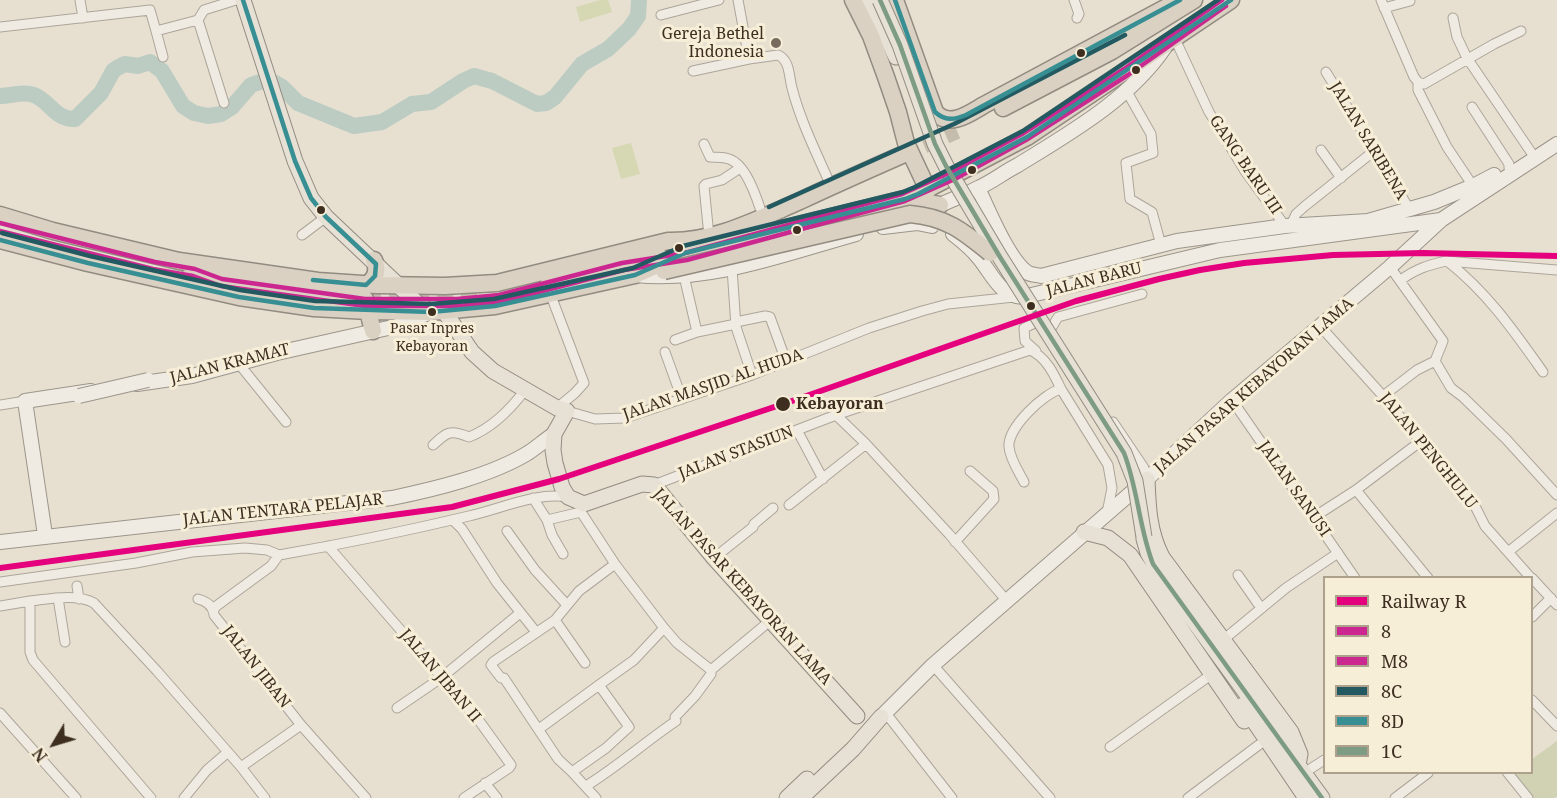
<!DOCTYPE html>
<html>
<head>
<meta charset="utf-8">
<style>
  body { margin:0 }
  #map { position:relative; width:1557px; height:798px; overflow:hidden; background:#e7e0d1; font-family:"Noto Serif",serif }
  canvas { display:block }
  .legend { position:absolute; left:1323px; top:576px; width:210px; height:198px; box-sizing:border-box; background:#f7eed8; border:2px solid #ada18e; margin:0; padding:8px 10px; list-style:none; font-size:18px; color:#3d2e20 }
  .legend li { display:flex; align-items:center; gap:12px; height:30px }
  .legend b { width:30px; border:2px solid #ada18e }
  .north { position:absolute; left:24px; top:714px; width:60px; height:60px; -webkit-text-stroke:4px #f7eed8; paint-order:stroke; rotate:232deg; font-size:16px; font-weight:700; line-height:24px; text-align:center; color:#3d2e20 }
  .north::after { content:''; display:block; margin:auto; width:21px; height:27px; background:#3d2e20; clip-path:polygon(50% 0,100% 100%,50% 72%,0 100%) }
</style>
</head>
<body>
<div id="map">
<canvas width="1557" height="798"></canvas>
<ul class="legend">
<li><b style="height:8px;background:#e5007d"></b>Railway R</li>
<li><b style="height:8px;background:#cc2790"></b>8</li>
<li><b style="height:8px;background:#cb2990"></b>M8</li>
<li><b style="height:8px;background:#235a61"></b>8C</li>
<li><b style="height:8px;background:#378f93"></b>8D</li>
<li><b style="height:8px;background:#7e9c83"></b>1C</li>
</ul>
<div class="north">N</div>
</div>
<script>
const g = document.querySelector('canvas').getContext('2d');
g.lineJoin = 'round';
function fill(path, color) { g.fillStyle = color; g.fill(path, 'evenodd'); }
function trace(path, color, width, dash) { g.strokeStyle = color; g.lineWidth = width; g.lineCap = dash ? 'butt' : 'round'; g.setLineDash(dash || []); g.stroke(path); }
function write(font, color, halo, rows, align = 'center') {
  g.font = font + ' "Noto Serif",serif'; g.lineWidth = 6; g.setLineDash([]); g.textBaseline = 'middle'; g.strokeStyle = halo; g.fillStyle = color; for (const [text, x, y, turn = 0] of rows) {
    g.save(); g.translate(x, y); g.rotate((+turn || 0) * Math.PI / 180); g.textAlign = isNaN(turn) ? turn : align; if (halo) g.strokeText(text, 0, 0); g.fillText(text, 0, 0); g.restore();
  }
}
const green = new Path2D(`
  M600,0H608L612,12L580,22L576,7Z
  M631,143L640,174L621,179L612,148Z`);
const cemetery = new Path2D(`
  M1557,741V796L1555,798H1533L1514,773L1532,772V759Z`);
const river = new Path2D(`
  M0,96C11,96 23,91 34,95C50,101 55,120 75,119L101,93L113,71L117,68L125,64L138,66L150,62L162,71L183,106L194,113L208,116L221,114L232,107L251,85L263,81L275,83L282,87L298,103L354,126L382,122L412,104L431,102L463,81L474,76L492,81L537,104L546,103L555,97L582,64L608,49L629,29L638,16L639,0`);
const highwayTunnel = new Path2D(`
  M902,155L957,131
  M365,299H477`);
const street = new Path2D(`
  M80,0L83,18
  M738,0L749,59
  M1074,0L1079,14L1077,18
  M1381,0L1414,77L1418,82L1424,84L1494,44L1521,31
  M1384,8L1410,1
  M661,15L719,0
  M1453,18L1457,37L1467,58L1535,158
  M198,20L224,103
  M0,27L150,10L156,31L198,20L204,10L236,0
  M156,31L163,57
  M1175,39L1209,112L1245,171L1285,226
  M693,71L749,59L778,55C790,60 789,77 792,88C800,119 814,148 827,177
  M1326,72L1410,210
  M1418,82V90L1447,147L1473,186
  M1126,90L1151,134L1153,153L1126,163L1130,199L1152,212L1161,245
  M1472,107L1509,164V168
  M704,144L710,157C716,157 724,157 729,159C745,164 755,193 760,208
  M1321,150L1341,178
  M1291,225L1296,214L1305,206L1374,151
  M302,235L326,217
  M709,236L704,186L706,184L722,180L740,168
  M1447,261C1487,292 1514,331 1543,372
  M732,268L736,327L752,375
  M684,276L697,332L736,324
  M1401,280C1415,269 1429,265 1446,261L1557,270
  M550,293L584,383L575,393L557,408
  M736,322L765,316L770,317L786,361
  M1320,326L1383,396L1476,508L1485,526L1531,578
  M1052,327L1058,317L1142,294
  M675,340L697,332
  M1036,351L1025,341L1024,328L1037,322L1044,324
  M665,352L682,399
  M1435,361L1451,388L1463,397L1506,439L1557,495
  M239,364L286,422
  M1061,389L1108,465L1112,488L1107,513
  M1383,396L1417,370L1435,361L1443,341L1390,267
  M1232,400L1355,578
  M0,405L25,401
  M567,411L595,419L625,418L752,375L869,328L922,311L948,304L1014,297
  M836,415L866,444L949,534L1007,601
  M1113,422L1144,468L1147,479
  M797,430L823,479
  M433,445C447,432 450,429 469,437C492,428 510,410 525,390
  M654,485L836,415L1030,350C1046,357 1054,374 1061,389C1044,393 1007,428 1009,447C1010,459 1019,472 1024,482
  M1356,490L1428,578
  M533,498L547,520L581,512L583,507
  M789,505L866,444
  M1314,517L1356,490L1421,441
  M453,520L462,529L497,583L536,632
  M547,520L552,535L563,554
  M507,531L535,570L567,605
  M955,542L994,499L993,491L970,471
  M328,546L480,722L511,765L509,768L464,798
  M1508,552L1557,513
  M714,558L753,527L754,524L773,508
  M1238,575L1261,608
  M1532,578L1557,605
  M0,582L136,563L192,552L245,548L267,550L279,555
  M77,586L79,599
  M58,598L65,642
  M198,599C206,601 213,606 214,615L301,725L366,798
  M30,601C49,599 77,593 94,603L157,671L241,767
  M0,606L30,601V652L33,660L151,798
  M214,610L215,607L271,566L279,555C343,544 406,531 469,516C501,509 535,492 568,497
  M1532,617L1551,598
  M555,620L585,663
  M1223,640L1286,588L1338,553
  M933,665L1050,798
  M711,670L771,620
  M1532,700L1557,726
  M397,708L441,678L520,613
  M885,712L952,798
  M0,713L76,798
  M539,729L599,685
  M1110,747L1212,674
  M572,772L606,748L629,727L599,685L634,660L664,628L615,564L581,512
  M1507,772L1528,798
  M1304,773L1324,760
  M485,783L497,798
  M586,786C617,767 645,742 676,721L675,717L695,696L711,674V670L677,643L664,628
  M184,798L207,770L228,752
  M265,798L241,767L301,725
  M596,798L572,772L558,759L504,678H501L491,665L493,662L555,620L579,591L615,564
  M1188,798L1260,744
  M1395,798L1428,773`);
const secondary = new Path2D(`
  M978,188C988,209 1009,261 1028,273C1032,275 1037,275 1041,276L1177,241L1285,226L1368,221L1434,202L1473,186L1494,175
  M932,209C947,201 963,196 978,188C992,182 1004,172 1018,165C1070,133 1130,99 1165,47
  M883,227L917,223L932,226
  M953,234C962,241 971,248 978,257C992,273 999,296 1023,297L1220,250L1441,220
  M635,275C710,283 784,254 856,234
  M137,384L192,376L277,353L397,326L431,312
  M45,535L25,401L91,391
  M0,542L392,498C435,489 490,476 528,453C537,447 545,440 554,434
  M881,717L933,665L1147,479L1232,400L1390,267L1441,220L1557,144`);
const primary = new Path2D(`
  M243,0L295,161L311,198L326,217L417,303L431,312
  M869,0L896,57
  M444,311L472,352L493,371L557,408L567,411L554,434L553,450L555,463L562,487L568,497L584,504L642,484L654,485L714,558L857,716
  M1147,479C1148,507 1149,532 1162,557L1291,732L1300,754L1298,765
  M1084,532L1108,538L1130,555L1244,721
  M1144,539L1148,553L1159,573L1322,798
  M1243,705L1306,798
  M787,798L807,779
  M801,798L853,749L881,717`);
const highway = new Path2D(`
  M853,0L871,36L886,77L898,112L906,143L928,190
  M895,0L935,112C949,129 970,113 984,105L1180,0
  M1003,108L1112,51L1194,0
  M905,199L940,205
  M0,215L53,231L179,261L318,281L377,285L445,286L497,283L668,241C715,242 758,219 800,201C834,185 868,170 902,155
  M0,240L88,263L239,297L314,308L368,311L431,312L495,306L635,275L685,253L905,199L918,194L1027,137L1231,0
  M622,263L660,257
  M189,277L222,279L365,299
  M549,283L619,264
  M366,285C376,279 379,270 374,260
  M368,311L373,331`);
const secondaryBridge = new Path2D(`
  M79,396L148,380`);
const primaryBridge = new Path2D(`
  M880,0L900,45L935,144L946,166L1000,257L1124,453L1135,481L1144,537`);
const highwayBridge = new Path2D(`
  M664,271L910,214C946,217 963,231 990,253`);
const bus1 = new Path2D(`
  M0,223L155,262L195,269L222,279L365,299H457L499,295L622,263L685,253L902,194L951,172L1022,134L1124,69L1222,0`);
const bus2 = new Path2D(`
  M0,231L153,269L193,276L221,286L365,306H457L500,302L624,270L687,260L905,201L955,179L1026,140L1128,75L1226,6`);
const bus3 = new Path2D(`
  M769,207L954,124L1125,35
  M2,233L90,256L240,290L315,301L431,304L494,299L633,268L683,246L903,192L915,187L1023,131L1218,0`);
const bus4 = new Path2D(`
  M243,0L295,161L311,198L326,217L376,264L375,276L366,285L313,280
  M895,0L935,112C945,121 954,120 966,115L1180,0
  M0,240L88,263L239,297L314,308L431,312L495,306L635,275L685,253L905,199L918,194L1027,137L1231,0`);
const bus5 = new Path2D(`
  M880,0L900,45L935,144L946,166L1000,257L1124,453C1138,489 1139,528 1153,564L1322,798`);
const rail1 = new Path2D(`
  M0,568L452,507L559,479L795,400L1076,301L1159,279L1200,270L1244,263L1333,255L1423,253L1557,256`);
const markers = [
  [776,43,6,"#786c5e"],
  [1081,53,5,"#3d2e20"],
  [1136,70,5,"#3d2e20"],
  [972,170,5,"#3d2e20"],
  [321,210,5,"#3d2e20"],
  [797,230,5,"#3d2e20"],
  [679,248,5,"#3d2e20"],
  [1031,306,5,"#3d2e20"],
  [432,312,5,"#3d2e20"],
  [783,404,8,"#3d2e20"]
];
const busNames = [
  ["Pasar Inpres",432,329],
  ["Kebayoran",432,347]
];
const poiNames = [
  ["Gereja Bethel",764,34],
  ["Indonesia",764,52]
];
const streetNames = [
  ["JALAN SARIBENA",1368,141,59],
  ["GANG BARU III",1245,165,56],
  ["JALAN BARU",1094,280,-14],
  ["JALAN KRAMAT",230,364,-14],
  ["JALAN MASJID AL HUDA",713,385,-19],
  ["JALAN PASAR KEBAYORAN LAMA",1254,386,-41],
  ["JALAN PENGHULU",1428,451,51],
  ["JALAN STASIUN",736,453,-21],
  ["JALAN SANUSI",1294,489,55],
  ["JALAN TENTARA PELAJAR",283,510,-6],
  ["JALAN PASAR KEBAYORAN LAMA",742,587,48],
  ["JALAN JIBAN",256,667,52],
  ["JALAN JIBAN II",440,676,50]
];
const stopNames = [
  ["Kebayoran",796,404]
];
fill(green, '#d6d7b3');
fill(cemetery, '#d1d1b3');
trace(river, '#bcccc2', 16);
trace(highwayTunnel, '#c5bcae', 16, [16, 8]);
trace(street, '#ada599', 11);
trace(secondary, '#9c958a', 16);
trace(primary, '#928b80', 17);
trace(highway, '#928b80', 19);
trace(street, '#efebe3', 9);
trace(secondary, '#efebe3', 14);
trace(primary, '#e6e1d4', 15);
trace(highway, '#dad1c2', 16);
trace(secondaryBridge, '#9c958a', 16, []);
trace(primaryBridge, '#928b80', 17, []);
trace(highwayBridge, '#928b80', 19, []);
trace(secondaryBridge, '#efebe3', 14);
trace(primaryBridge, '#e6e1d4', 15);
trace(highwayBridge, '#dad1c2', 16);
trace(bus1, '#cc2790', 4.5);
trace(bus2, '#cb2990', 4.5);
trace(bus3, '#235a61', 4.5);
trace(bus4, '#378f93', 4.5);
trace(bus5, '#7e9c83', 4.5);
trace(rail1, '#e5007d', 6);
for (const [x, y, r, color] of markers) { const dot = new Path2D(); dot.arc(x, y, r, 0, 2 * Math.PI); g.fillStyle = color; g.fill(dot); trace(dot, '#f7eed8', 2); }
write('14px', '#3d2e20', '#f7eed8', busNames);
write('16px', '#3d2e20', '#f7eed8', poiNames, 'right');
write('16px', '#3d2e20', '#f7eed8', streetNames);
write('bold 16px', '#3d2e20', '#f7eed8', stopNames, 'left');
</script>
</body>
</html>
